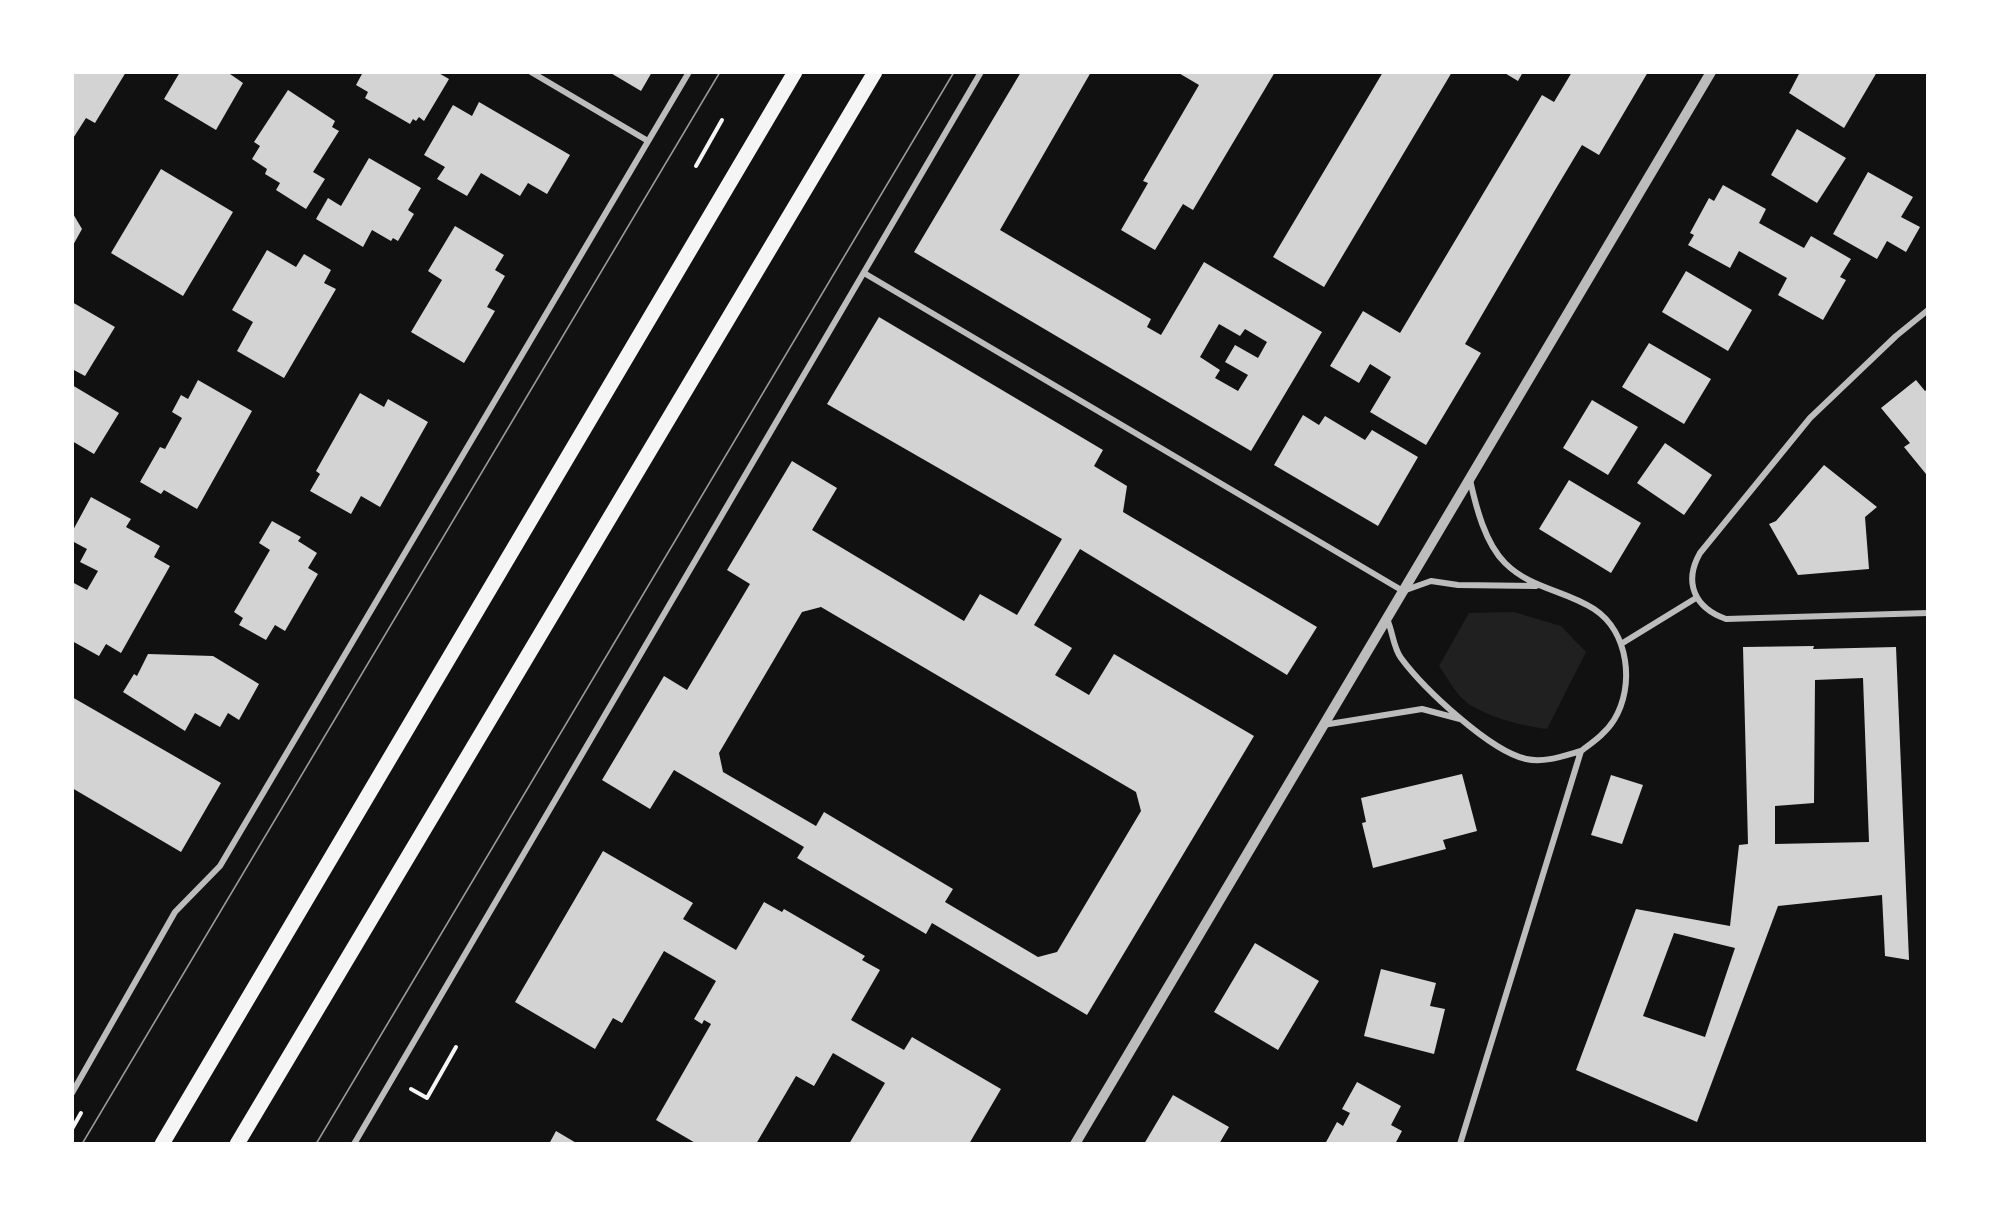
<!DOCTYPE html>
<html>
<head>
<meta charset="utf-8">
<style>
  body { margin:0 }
  #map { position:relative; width:2000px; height:1216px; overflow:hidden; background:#111; font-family:Helvetica,sans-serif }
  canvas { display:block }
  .frame { position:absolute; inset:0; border:74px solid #fff; pointer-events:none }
</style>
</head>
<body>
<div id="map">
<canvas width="2000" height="1216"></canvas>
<div class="frame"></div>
</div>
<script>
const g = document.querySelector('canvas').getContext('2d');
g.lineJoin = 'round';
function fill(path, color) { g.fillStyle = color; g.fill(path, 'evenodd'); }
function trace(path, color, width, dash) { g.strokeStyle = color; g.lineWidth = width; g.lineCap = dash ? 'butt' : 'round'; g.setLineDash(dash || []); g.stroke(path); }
const green = new Path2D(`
  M1514,612L1561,626L1586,652L1547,729C1526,727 1479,715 1464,700C1454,691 1447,677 1439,666L1469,613Z`);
const building = new Path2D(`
  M72,72H126L95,123L86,118L72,140Z
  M180,72H231L230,74L243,83L216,130L164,99Z
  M363,72H437L449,79L424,121L419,117L416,121L413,119L410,124L365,98L368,92L356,85Z
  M609,72H652L641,91Z
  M1021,72H1091L1000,230L1151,319L1147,327L1161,335L1204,262L1322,332L1251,451L914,252ZM1219,324L1240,336L1245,329L1267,342L1258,358L1235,345L1225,362L1248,375L1238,391L1215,378L1220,370L1200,357Z
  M1177,72H1275L1193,210L1183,204L1155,250L1121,230L1148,183L1143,181L1199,85Z
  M1383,72H1452L1324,287L1273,257Z
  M1503,72H1523L1518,81Z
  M1572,72H1648L1599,155L1582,145L1555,190L1465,344L1481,353L1426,445L1370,412L1391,377L1370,364L1359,383L1330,366L1363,311L1400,333L1542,95L1554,102Z
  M1800,72H1877L1844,128L1789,93Z
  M288,90L335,121L332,127L339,131L313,172L325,179L306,209L276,190L280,183L265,174L267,169L252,159L260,146L254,142Z
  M479,102L570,155L547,194L528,183L520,196L481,173L467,196L437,179L445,167L424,155L453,105L472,116Z
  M1797,129L1846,158L1817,203L1771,175Z
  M369,158L421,188L408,210L414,214L398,241L393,238L391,241L372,230L363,247L316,219L328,198L341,206Z
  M161,169L233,212L183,296L111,253Z
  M1868,172L1913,197L1901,217L1920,227L1906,252L1887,241L1877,259L1833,234Z
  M1723,185L1766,209L1759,223L1804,248L1811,236L1851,259L1840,277L1846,280L1823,320L1778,295L1787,278L1739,251L1730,268L1688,245L1694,235L1690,233L1709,198L1714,201Z
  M72,212L82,229L72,247Z
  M455,226L504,255L495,270L505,276L487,307L495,311L464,363L411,332L442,280L428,271Z
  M267,250L296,267L304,254L331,270L324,283L336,289L284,378L237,351L253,322L232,310Z
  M1686,271L1752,310L1728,351L1662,312Z
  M72,302L115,327L85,376L72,369Z
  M879,317L1103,450L1094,466L1127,486L1123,512L1317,627L1287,675L1080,549L1034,625L1072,648L1055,675L1089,695L1114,654L1254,736L1087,1015L932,923L926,934L797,858L804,847L674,770L650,809L602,780L664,676L687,690L750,584L727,570L792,461L837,488L812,530L964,621L980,594L1017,615L1062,539L827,404ZM821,607L1136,792L1141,811L1057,952L1038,957L945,902L953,889L824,812L816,826L723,772L719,753L802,612Z
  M1649,343L1711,379L1684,424L1622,387Z
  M198,380L252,411L197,509L164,490L161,494L140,482L160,447L165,449L182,418L172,412L181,395L188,399Z
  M1916,380L1925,391L1928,389L1926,474L1904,447L1910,443L1881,408Z
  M72,385L119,413L94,454L72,441Z
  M360,393L384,407L388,399L428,422L380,507L361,496L351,514L310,491L320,474L316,471Z
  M1592,400L1638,427L1608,475L1563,448Z
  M1303,415L1319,425L1325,416L1365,440L1372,430L1418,457L1378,526L1274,465Z
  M1665,443L1712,475L1684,515L1637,483Z
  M1824,465L1877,507L1865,517L1869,569L1798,575L1769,524L1776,521Z
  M1569,480L1641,523L1611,573L1539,529Z
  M91,497L131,519L126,527L160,546L154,557L170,566L121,653L106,644L99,656L72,641V582L87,590L98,571L80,562L87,549L72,541V532Z
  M272,521L301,537L298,541L317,553L308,568L318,574L285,631L275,625L266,640L239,625L243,618L234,612L270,550L259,543Z
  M1814,646L1813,649L1896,647L1909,960L1885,956L1882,895L1778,906L1697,1122L1576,1070L1636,909L1730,926L1739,845L1748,844L1743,647ZM1863,678L1869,842L1775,844V806L1814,803L1815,680ZM1674,933L1735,948L1705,1037L1643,1016Z
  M148,654L213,656L259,684L239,720L228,713L220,727L195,713L185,731L123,692L134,674L137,676Z
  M72,697L221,783L181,852L72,788Z
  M1462,774L1477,831L1443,840L1446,849L1373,868L1362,823L1366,822L1361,798Z
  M1611,775L1643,785L1622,844L1591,835Z
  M603,851L693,903L683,919L736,950L764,902L782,912L784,909L865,956L862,960L880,970L851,1020L904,1050L912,1037L1001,1089L969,1144H849L885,1083L833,1053L814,1086L796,1076L756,1144H697L656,1120L711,1024L704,1020L702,1024L694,1019L716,981L664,951L622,1023L613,1018L595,1049L515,1002Z
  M1255,943L1319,981L1278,1050L1214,1012Z
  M1381,969L1436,983L1430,1006L1445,1009L1434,1054L1364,1036Z
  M1357,1082L1401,1106L1391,1125L1402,1131L1395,1144H1325L1337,1122L1343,1126L1350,1113L1342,1109Z
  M1173,1095L1229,1127L1219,1144H1144Z
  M556,1131L578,1144H549Z`);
const path = new Path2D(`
  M696,166L722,120
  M411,1089L427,1098L456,1047
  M72,1129L81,1113`);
const minor = new Path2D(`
  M531,72L648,141
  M864,273L1403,591L1431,581L1458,585L1536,586
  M1928,310L1896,336L1810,418L1700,553C1683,583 1695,608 1726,619L1928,613
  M1387,619C1393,632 1393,647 1401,658C1424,689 1490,751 1526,759C1545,763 1563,756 1581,751
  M1621,644L1696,598
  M1323,725L1422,709L1460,719
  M72,1093L175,912L220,866L689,72
  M354,1144L981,72
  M1460,1144L1581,751C1593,742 1606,733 1614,720C1635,686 1629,632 1594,609C1565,590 1531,589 1505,563C1485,543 1476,507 1470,480`);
const tertiary = new Path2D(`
  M1075,1144L1711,72`);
const primary = new Path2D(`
  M162,1144L795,72
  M237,1144L875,72`);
const tram = new Path2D(`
  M82,1144L720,72
  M316,1144L954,72`);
fill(green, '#202020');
fill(building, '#d3d3d3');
trace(path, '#f5f5f5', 4);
trace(minor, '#bcbcbc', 6);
trace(tertiary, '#bcbcbc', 10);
trace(primary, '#f5f5f5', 15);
trace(tram, '#9a9a9a', 1.5);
</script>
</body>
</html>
